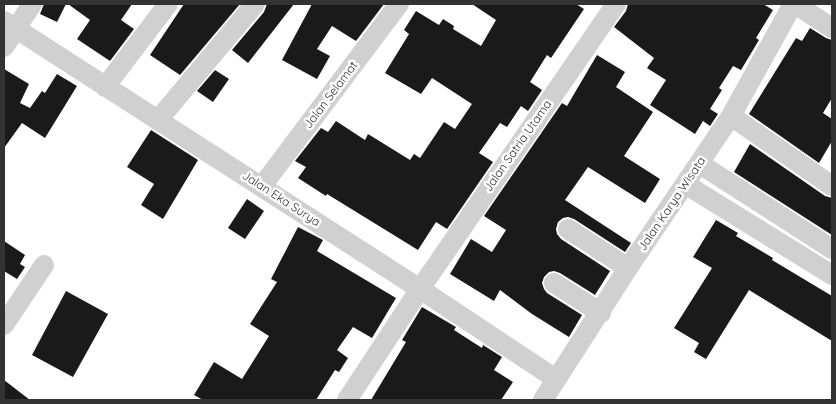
<!DOCTYPE html>
<html>
<head>
<meta charset="utf-8">
<style>
  body { margin:0 }
  #map { position:relative; width:836px; height:404px; overflow:hidden; background:#fff; font-family:Quicksand,sans-serif }
  canvas { display:block }
  .frame { position:absolute; inset:0; border:5px solid #333; pointer-events:none }
</style>
</head>
<body>
<div id="map">
<canvas width="836" height="404"></canvas>
<div class="frame"></div>
</div>
<script>
const g = document.querySelector('canvas').getContext('2d');
g.lineJoin = 'round';
function fill(path, color) { g.fillStyle = color; g.fill(path, 'evenodd'); }
function trace(path, color, width, dash) { g.strokeStyle = color; g.lineWidth = width; g.lineCap = dash ? 'butt' : 'round'; g.setLineDash(dash || []); g.stroke(path); }
function write(font, color, halo, rows, align = 'center') {
  g.font = font + ' Quicksand,sans-serif'; g.lineWidth = 5; g.setLineDash([]); g.textBaseline = 'middle'; g.strokeStyle = halo; g.fillStyle = color; for (const [text, x, y, turn = 0] of rows) {
    g.save(); g.translate(x, y); g.rotate((+turn || 0) * Math.PI / 180); g.textAlign = isNaN(turn) ? turn : align; if (halo) g.strokeText(text, 0, 0); g.fillText(text, 0, 0); g.restore();
  }
}
const building = new Path2D(`
  M44,4H66L57,22L40,14Z
  M68,4H132L121,20L134,29L110,61L77,39L90,20Z
  M184,4H240L180,75L150,55Z
  M267,4H294L248,63L232,50L264,12Z
  M312,4H384L356,41L332,26L317,49L330,56L317,79L282,60Z
  M472,4H576L584,9L551,58L547,55L530,82L542,90L528,111L521,106L507,127L500,123L479,153L493,162L447,229L436,222L418,250L327,194L326,196L298,178L306,167L295,161L321,128L328,132L336,121L365,140L368,134L410,160L414,154L420,158L444,122L455,129L472,104L432,78L421,94L385,73L409,34L404,30L416,11L439,25L443,19L454,26L453,29L481,46L496,20Z
  M628,4H763L773,10L756,38L759,40L741,70L733,66L719,88L722,90L710,109L718,114L710,126L703,121L695,134L650,105L666,80L647,68L654,58L614,27L626,11Z
  M810,28L826,38L832,40V98L823,113L832,119V141L819,163L749,114L796,38L802,41Z
  M597,55L625,72L616,87L653,112L624,156L660,179L645,203L588,167L565,200L631,243L625,252L574,219L568,217L563,218L558,222L556,229L557,234L561,239L610,271L595,295L560,273L554,271L549,272L544,277L542,283L544,289L547,293L582,315L569,337L532,314L500,290L494,301L450,274L471,239L492,252L506,230L484,216L562,103L567,106Z
  M4,69L29,84L20,103L30,108L42,91L45,93L57,74L77,86L45,138L22,123L4,148Z
  M215,70L229,79L213,102L197,91Z
  M151,130L198,160L163,219L141,205L154,184L127,167Z
  M750,144L825,196L832,198V235L734,172Z
  M247,199L264,211L245,239L228,228Z
  M716,220L738,233L736,236L773,258L772,260L832,296V341L749,290L706,359L694,352L699,343L674,328L712,268L693,257Z
  M298,227L323,240L317,251L396,298L372,338L353,327L337,350L348,358L339,372L335,370L316,400H203L194,395L214,362L242,379L269,336L250,324L277,282L271,279Z
  M4,241L25,255L20,264L25,267L17,279L4,271Z
  M66,291L108,314L73,377L32,355Z
  M422,307L456,327L454,330L482,348L483,345L502,357L494,370L513,382L501,400H371L406,342L402,340Z
  M4,380L30,400H4Z`);
const minor = new Path2D(`
  M795,4L832,28
  M4,21L420,289L556,379
  M4,47L32,4
  M105,87L168,4
  M731,116L832,186
  M158,120L255,4
  M700,164L832,249
  M685,184L832,275
  M262,186L399,4
  M568,229L628,268
  M554,283L601,313
  M4,325L44,265
  M347,400L420,289L616,4
  M543,400L628,268L731,116L793,4`);
const streetNames = [
  ["Jalan Selamat",331,95,-53],
  ["Jalan Satria Utama",518,146,-55],
  ["Jalan Eka Surya",281,199,33],
  ["Jalan Karya Wisata",672,204,-56]
];
fill(building, '#1a1a1a');
trace(minor, '#d0d0d0', 20);
write('12px', '#333', '#fff', streetNames);
</script>
</body>
</html>
